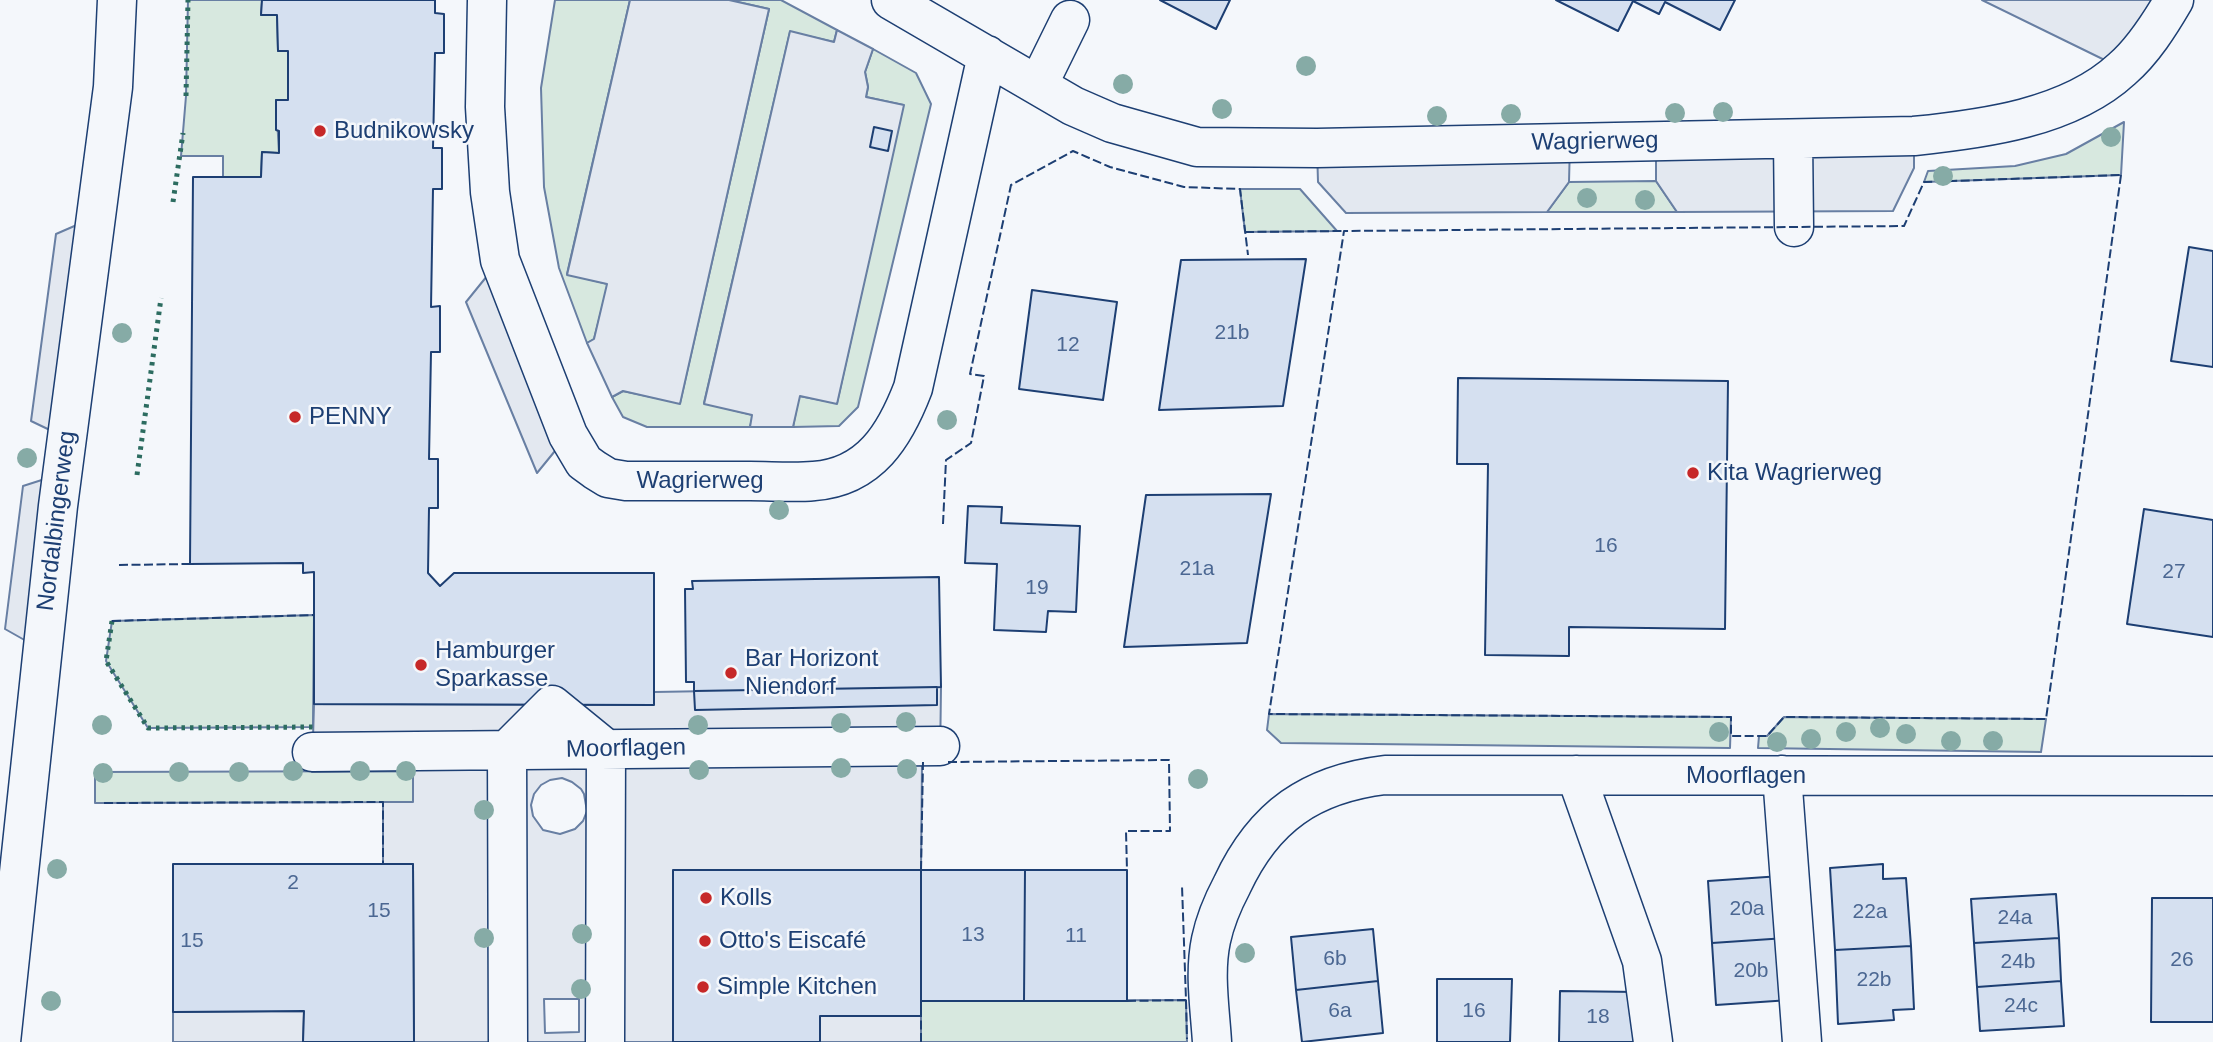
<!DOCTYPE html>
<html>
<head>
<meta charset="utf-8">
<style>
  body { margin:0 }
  canvas { display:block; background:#f4f7fb }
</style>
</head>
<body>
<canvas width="2213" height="1042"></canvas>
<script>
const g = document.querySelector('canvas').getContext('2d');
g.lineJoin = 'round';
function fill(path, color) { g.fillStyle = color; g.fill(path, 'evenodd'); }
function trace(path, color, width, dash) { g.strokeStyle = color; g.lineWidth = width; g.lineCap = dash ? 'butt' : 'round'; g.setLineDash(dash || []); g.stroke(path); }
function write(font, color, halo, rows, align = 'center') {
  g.font = font + ' Helvetica,sans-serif'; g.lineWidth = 5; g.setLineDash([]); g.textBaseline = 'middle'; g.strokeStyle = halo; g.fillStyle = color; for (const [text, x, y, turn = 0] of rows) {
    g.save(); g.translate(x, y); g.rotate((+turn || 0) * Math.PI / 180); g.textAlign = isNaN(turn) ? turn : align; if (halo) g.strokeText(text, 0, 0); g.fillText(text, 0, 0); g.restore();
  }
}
const green = new Path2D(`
  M188,0H262L261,15H277L278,51H288V100H276L279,153L262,152L261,177H223V156H181L186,96Z
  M555,0H630L567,274L608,284L594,339L587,343L559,268L544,187L541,88Z
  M729,0H781L837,30L834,42L790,32L704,403L753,415L750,427H647L623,417L612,397L623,391L680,403L769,9Z
  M873,49L916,73L931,104L858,407L839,426L793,427L799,396L837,403L903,105L866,97L868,87L865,72Z
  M2124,122L2121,175L1924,182L1928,171L2015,166L2066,154Z
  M1656,181L1677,212H1547L1569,182Z
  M1240,189H1300L1337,231L1245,232Z
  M314,615L313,727L148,728L106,661L112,621Z
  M1269,714L1731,717L1730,748L1281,743L1267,730Z
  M1784,717L2046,719L2041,752L1758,748L1759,736H1767Z
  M413,771V802L95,803V772Z
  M1186,1000L1187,1042H921V1001Z`);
const parking = new Path2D(`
  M630,0H729L769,9L680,404L623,391L612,397L587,343L594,339L607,284L567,275Z
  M1982,0H2174L2123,69Z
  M837,30L873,49L865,72L868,87L866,97L904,105L883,200L837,404L800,396L793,427H750L752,415L704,404L790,31L834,42Z
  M1914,136V168L1893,211L1677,212L1656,181V141Z
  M1570,143L1569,182L1547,212L1346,213L1318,182L1317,148Z
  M79,224L54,432L31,421L56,234Z
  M500,260L568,435L537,473L466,302Z
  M48,478L28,642L5,629L23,486Z
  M941,687L940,762L922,763L921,870L673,871V1042H414L413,864H383V802H413V771L312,772L314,704L653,705L654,692ZM562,778L572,782L581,789L584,794L587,811L583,821L575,829L560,834L543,830L533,816L531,805L534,794L541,785L550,780ZM544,999H579V1032L545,1033Z
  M304,1011L303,1042H173V1012Z
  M820,1016H921V1042H820Z`);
const building = new Path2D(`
  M262,0H435V13L444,14V53H435L433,148H442V189H433L431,307L440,306V352H431L429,459H438V508H429L428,573L440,586L454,573H654V705L314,704V572L303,573V563L190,564L193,177H261L262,152L279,153V131L276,130V100H288V51H278L277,15H261Z
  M1160,0H1230L1216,29Z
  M1556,0H1735L1720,30L1665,2L1659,14L1633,1L1618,31Z
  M874,127L892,131L888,151L870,147Z
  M2189,247L2213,251V367L2171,361Z
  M1306,259L1283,406L1159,410L1181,260Z
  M1032,290L1117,302L1103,400L1019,389Z
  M1458,378L1728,381L1725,629L1569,627V656L1485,655L1488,464H1457Z
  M1271,494L1247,643L1124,647L1146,495Z
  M968,506L1002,507L1001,523L1080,526L1076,612L1048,611L1046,632L994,630L997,564L965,563Z
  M2144,509L2213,520V637L2127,624Z
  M939,577L941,687L694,691V682H686L685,589H693L692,581Z
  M937,687V705L695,710L694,691Z
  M173,864H413L414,1042H303L304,1011L173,1012Z
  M1883,864V879L1906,878L1911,946L1835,950L1830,868Z
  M673,870H921V1016H820V1042H673Z
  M921,870H1025L1024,1001H921Z
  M1025,870H1127V1001H1024Z
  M1781,876L1786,938L1712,943L1708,881Z
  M2056,894L2059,938L1974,943L1971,899Z
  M2152,898H2213V1022H2151Z
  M1373,929L1378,981L1296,990L1291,937Z
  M1786,938L1790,1000L1716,1005L1712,943Z
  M2059,938L2061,981L1977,987L1974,943Z
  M1911,946L1914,1009L1893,1010L1894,1020L1838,1024L1835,950Z
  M1437,979H1512L1510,1042H1437Z
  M1378,981L1383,1033L1302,1042L1296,990Z
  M2061,981L2064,1026L1980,1031L1977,987Z
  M1560,991L1638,992L1637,1042H1559Z`);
const minor = new Path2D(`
  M487,0L485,107L490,192L500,260L568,435L584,462L595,470L608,478L626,481C667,481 708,481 750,481C771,481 793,483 814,481C870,477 895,435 913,388L987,55
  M891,0L1073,106L1112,123L1197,147L1317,148L1914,136C1983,129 2069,118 2122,69C2143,51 2160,24 2174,0
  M1038,85L1070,20
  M1793,139L1794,227
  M312,752L940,746
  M1576,775L1642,961L1653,1042
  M1782,775L1802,1042
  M1,1042L58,506L113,87L117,0
  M508,1042L507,750L552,705L606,749L605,1042
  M1212,1042C1210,1009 1204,973 1211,940C1215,921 1223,902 1232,885C1264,816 1311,784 1385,775L2213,776`);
const hedge = new Path2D(`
  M186,96L188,0
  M173,202L183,133
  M137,475L161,298
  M112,621L106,661L148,728L313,727`);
const fence = new Path2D(`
  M2121,175L2046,719L1784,717L1767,736H1731V717L1269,714L1344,231L1904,226L1924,182Z
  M1245,232L1344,231
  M943,524L946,460L971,443L984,376L970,374L1011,185L1073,151L1110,167L1184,187L1240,189L1248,255
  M119,565L190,564
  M112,621L314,615
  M948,762L1169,760L1170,831H1126L1127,870
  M104,803L383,802V864
  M921,870L923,762
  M1186,1000L1187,1039
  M1127,1001L1186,1000L1182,886
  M921,1042V1016`);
const trees = [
  [1306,66],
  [1123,84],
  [1222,109],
  [1723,112],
  [1675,113],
  [1511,114],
  [1437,116],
  [2111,137],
  [1943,176],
  [1587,198],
  [1645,200],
  [122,333],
  [947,420],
  [27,458],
  [779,510],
  [906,722],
  [841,723],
  [102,725],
  [698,725],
  [1880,728],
  [1719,732],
  [1846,732],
  [1906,734],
  [1811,739],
  [1951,741],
  [1993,741],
  [1777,742],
  [841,768],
  [907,769],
  [699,770],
  [293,771],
  [360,771],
  [406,771],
  [179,772],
  [239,772],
  [103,773],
  [1198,779],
  [484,810],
  [57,869],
  [582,934],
  [484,938],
  [1245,953],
  [581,989],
  [51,1001]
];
const markers = [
  [320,131,7,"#c62828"],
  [295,417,7,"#c62828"],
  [1693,473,7,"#c62828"],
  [421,665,7,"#c62828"],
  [731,673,7,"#c62828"],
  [706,898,7,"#c62828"],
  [705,941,7,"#c62828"],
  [703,987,7,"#c62828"]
];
const numberNames = [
  ["21b",1232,333],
  ["12",1068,345],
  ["16",1606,546],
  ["21a",1197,569],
  ["27",2174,572],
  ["19",1037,588],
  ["2",293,883],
  ["20a",1747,909],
  ["15",379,911],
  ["22a",1870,912],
  ["24a",2015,918],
  ["13",973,935],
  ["11",1076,936],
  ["15",192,941],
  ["6b",1335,959],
  ["26",2182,960],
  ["24b",2018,962],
  ["20b",1751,971],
  ["22b",1874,980],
  ["24c",2021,1006],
  ["6a",1340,1011],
  ["16",1474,1011],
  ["18",1598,1017]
];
const poiNames = [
  ["Budnikowsky",334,131],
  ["PENNY",309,417],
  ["Kita Wagrierweg",1707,473],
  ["Hamburger",435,651],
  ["Sparkasse",435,679],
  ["Bar Horizont",745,659],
  ["Niendorf",745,687],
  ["Kolls",720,898],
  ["Otto's Eiscafé",719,941],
  ["Simple Kitchen",717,987]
];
const streetNames = [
  ["Wagrierweg",1595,142,-1],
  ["Wagrierweg",700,481],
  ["Nordalbingerweg",57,521,-83],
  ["Moorflagen",626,749,-1],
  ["Moorflagen",1746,776]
];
fill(green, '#d7e8df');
trace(green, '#687fa3', 2);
fill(parking, '#e3e8f0');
trace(parking, '#687fa3', 2);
fill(building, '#d5e0f0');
trace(building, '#1d3f73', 2);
trace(minor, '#1d3f73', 41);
trace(minor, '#f4f7fb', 38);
trace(hedge, '#2c6c60', 5, [3.5, 5]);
trace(fence, '#1d3f73', 2, [9, 3.5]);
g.fillStyle = '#86aba6';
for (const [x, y] of trees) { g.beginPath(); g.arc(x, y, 10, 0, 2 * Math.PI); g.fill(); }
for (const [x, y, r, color] of markers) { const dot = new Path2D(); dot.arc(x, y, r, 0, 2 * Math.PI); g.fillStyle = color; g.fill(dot); trace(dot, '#f4f7fb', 2.5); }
write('21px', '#4b6792', null, numberNames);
write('24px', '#1d3f73', '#f4f7fb', poiNames, 'left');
write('24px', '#1d3f73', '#f4f7fb', streetNames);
</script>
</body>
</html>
